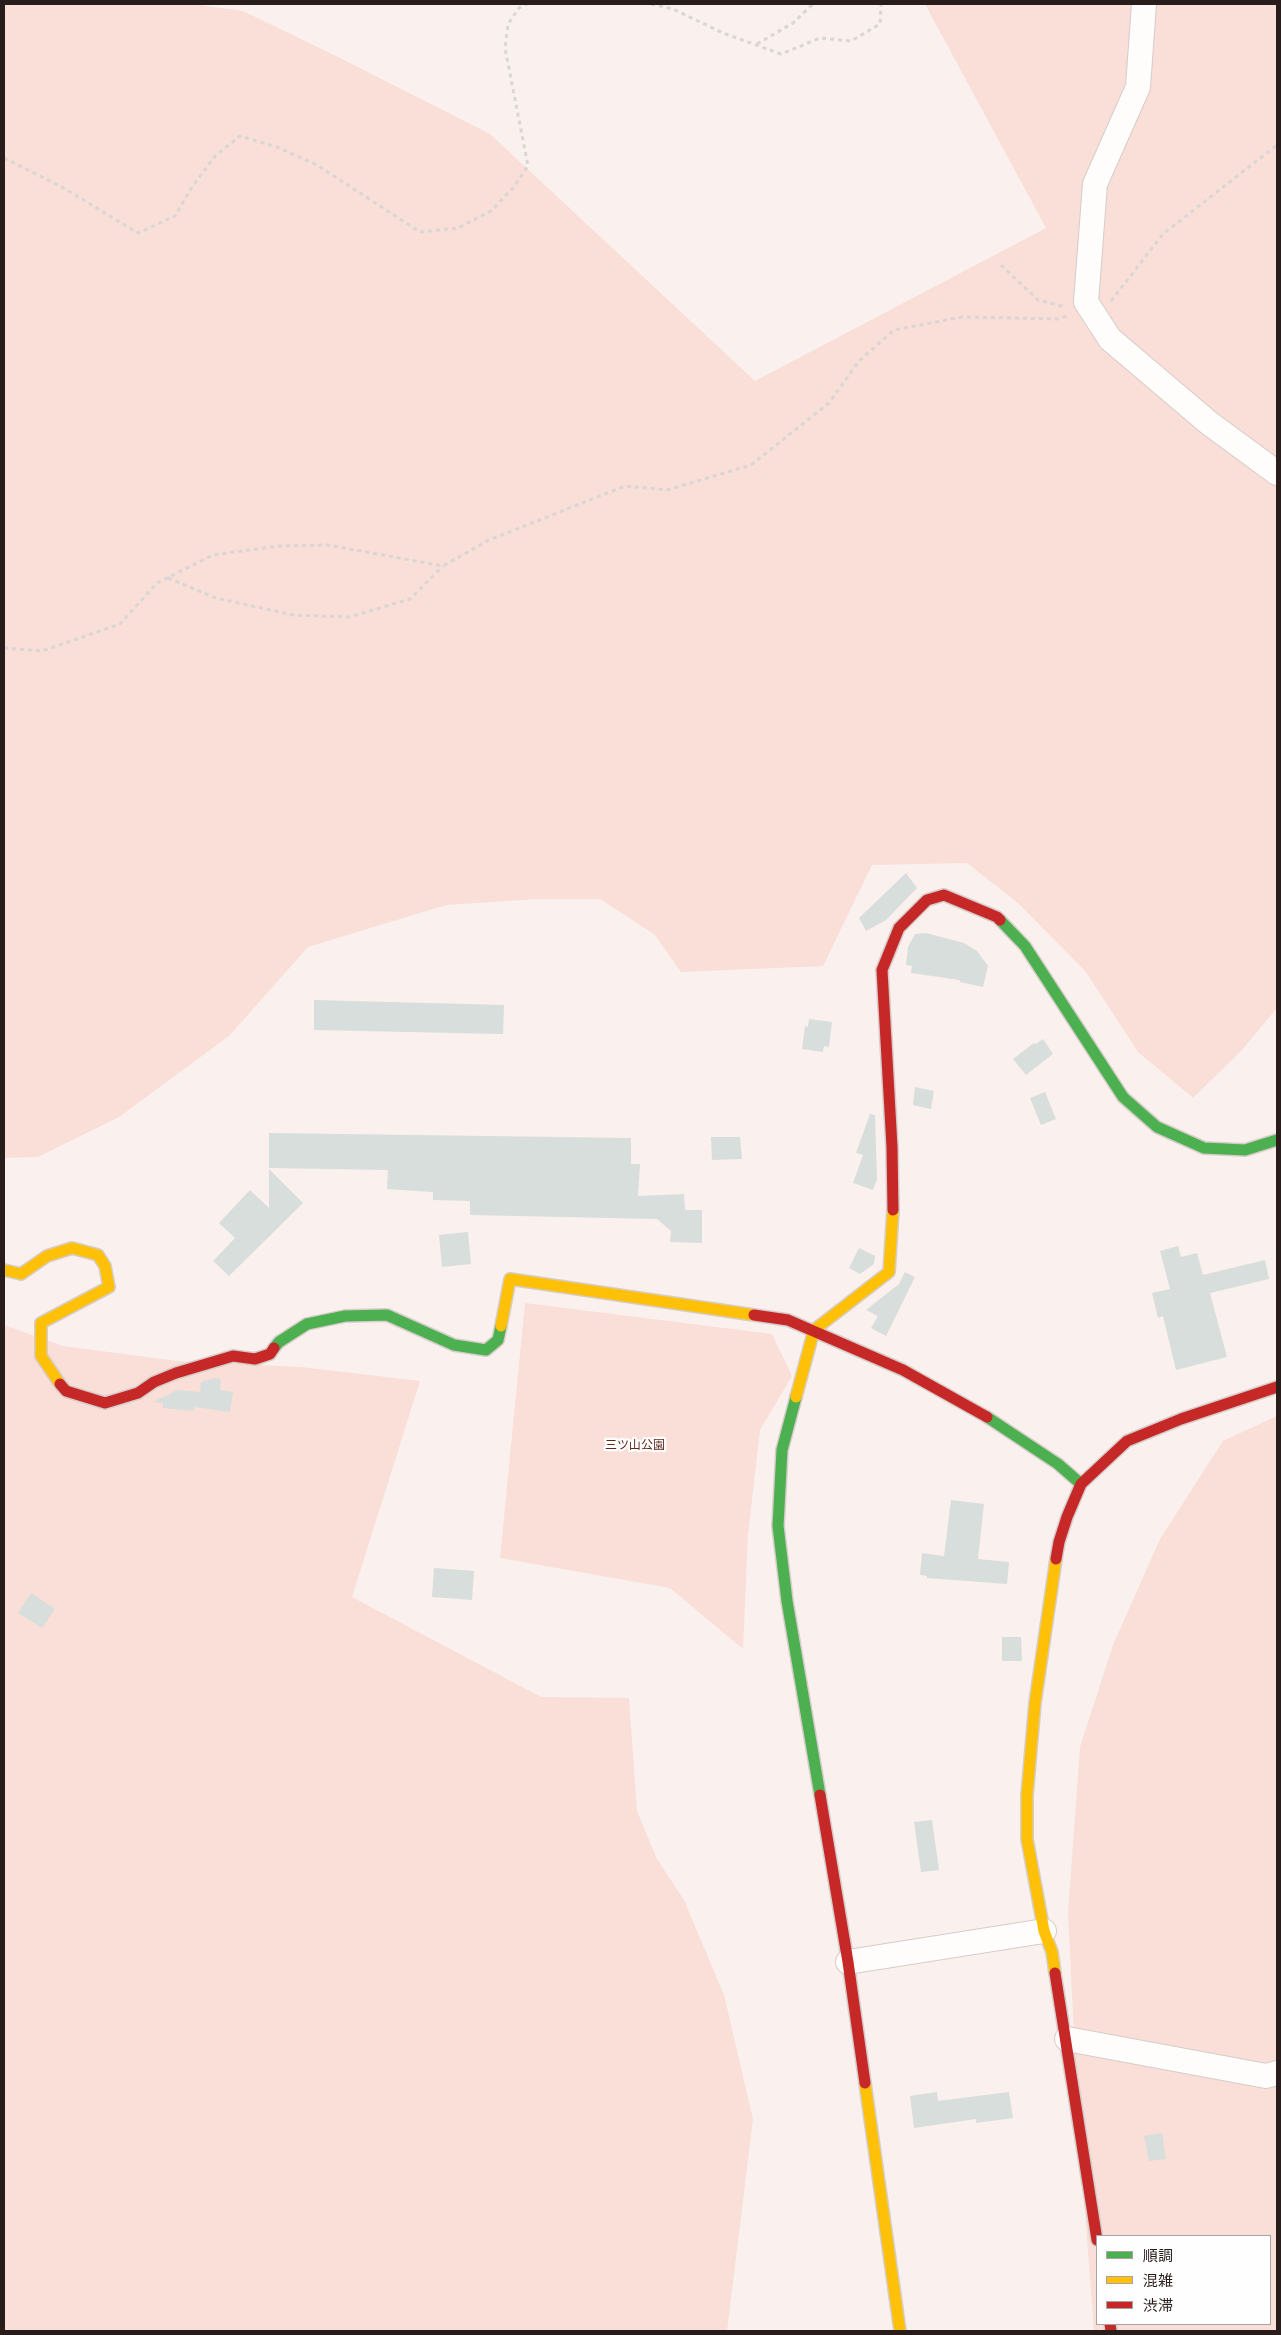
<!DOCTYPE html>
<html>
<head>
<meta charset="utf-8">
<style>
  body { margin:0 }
  #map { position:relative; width:1281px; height:2335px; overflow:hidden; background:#faf0ed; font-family:Rubik,"Noto Sans JP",sans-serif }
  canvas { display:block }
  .frame { position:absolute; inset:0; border:5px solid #281d1b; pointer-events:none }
  .legend { position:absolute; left:1096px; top:2235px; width:175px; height:90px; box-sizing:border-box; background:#fefefe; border:1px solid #a8a4a3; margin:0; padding:6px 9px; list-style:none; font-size:15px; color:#281d1b }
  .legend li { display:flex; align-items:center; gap:10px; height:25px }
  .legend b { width:25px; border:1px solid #a8a4a3 }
</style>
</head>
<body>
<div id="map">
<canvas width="1281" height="2335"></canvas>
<div class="frame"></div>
<ul class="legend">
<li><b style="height:6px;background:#4caf50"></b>順調</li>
<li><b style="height:6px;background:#ffc107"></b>混雑</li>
<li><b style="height:6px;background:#c62828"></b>渋滞</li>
</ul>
</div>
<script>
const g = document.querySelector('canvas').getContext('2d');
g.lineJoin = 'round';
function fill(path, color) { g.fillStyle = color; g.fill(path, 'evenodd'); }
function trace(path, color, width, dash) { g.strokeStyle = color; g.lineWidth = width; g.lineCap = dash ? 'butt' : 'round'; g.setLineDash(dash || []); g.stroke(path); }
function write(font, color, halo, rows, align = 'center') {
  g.font = font + ' Rubik,"Noto Sans JP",sans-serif'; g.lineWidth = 4.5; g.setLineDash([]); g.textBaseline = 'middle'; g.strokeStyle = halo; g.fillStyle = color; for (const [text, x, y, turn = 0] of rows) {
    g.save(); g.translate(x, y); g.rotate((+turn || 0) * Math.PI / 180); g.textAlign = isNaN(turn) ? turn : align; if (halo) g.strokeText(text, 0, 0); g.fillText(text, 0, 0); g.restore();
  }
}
const green = new Path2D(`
  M4,4H193L243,11L338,57L490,134L755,381L1046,228L925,4H1277V1008L1241,1051L1193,1098L1138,1052L1086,972L1019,904L967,863L872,865L823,966L681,972L654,934L600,899H537L446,905L308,947L229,1036L119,1117L38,1157L4,1158Z
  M525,1303L772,1334L792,1376L760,1430L748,1534L743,1649L670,1588L500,1558Z
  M4,1325L63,1346L177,1361L301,1367L420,1381L352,1597L541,1697L629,1698L637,1811L657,1859L684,1900L724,1995L753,2119L727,2331H4Z
  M1277,1416V2331H1094L1078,2118L1068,1913L1080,1747L1113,1645L1160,1539L1223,1441ZM1097,2236H1270V2324H1097Z`);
const building = new Path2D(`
  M906,873L917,888L886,920L866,931L859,918Z
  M926,933L964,943L977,951L988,966L983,987L960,982V980L911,973L912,966L906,965L908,947L915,934Z
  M314,1000L504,1005L503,1034L314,1030Z
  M809,1019L832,1022L829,1047L824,1046L823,1052L802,1049L805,1026L808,1027Z
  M1043,1039L1053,1054L1026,1075L1013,1059L1034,1043L1036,1044Z
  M915,1087L934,1091L931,1109L913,1105Z
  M1045,1092L1056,1119L1041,1125L1030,1098Z
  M870,1114L875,1115L876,1148L877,1179L873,1190L853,1183L863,1155L856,1153Z
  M269,1133L631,1138V1164H640L638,1196L684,1194L685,1210H702V1243L670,1242L671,1231L657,1219L470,1215V1201L433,1200V1192L387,1189L388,1170L269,1168Z
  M711,1137H740L742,1159L712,1160Z
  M269,1169L303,1203L229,1276L213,1261L235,1238L219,1223L250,1190L269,1208Z
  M468,1232L471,1264L442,1267L439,1235Z
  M1178,1246L1181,1257L1197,1253L1203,1275L1265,1260L1269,1279L1210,1293L1227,1357L1176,1370L1163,1316L1158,1318L1152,1293L1170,1289L1160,1251Z
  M859,1248L875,1256L874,1264L860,1274L849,1268Z
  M905,1272L915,1277L886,1336L871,1328L878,1316L866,1310L899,1284Z
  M214,1378L221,1379L220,1390L233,1392L230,1412L194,1407V1411L163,1408V1403L153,1402L177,1390L200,1392L201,1382Z
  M951,1500L984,1504L978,1559L1009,1562L1007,1584L927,1578V1576L920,1575L922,1553L944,1556Z
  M434,1568L474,1571L472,1600L432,1597Z
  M31,1593L55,1609L42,1628L18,1613Z
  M1002,1637H1021L1022,1661H1002Z
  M932,1820L939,1870L921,1872L914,1822Z
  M937,2092L938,2101L1009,2092L1013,2118L976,2123V2119L914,2128L910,2096Z
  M1162,2133L1166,2159L1149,2161L1144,2136Z`);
const path = new Path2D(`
  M651,4L673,9L723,33L781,54L820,38L851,41L880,24L881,4
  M757,44L793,23L813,4
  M4,158L62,187L138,233L175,216L192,187L215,156L240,136L277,147L317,165L420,232L458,228L491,211L513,188L528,166L505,48L508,24L519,8L527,4
  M1001,265L1038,300L1065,307
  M1111,301L1163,234L1277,145
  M168,578L216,598L293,615L349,617L410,599L443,566
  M4,648L42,651L120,624L157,583L213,555L279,546L328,545L443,566L489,540L625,486L667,490L751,465L829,403L859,361L894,330L962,317L1057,319L1070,315`);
const street = new Path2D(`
  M1144,4L1138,87L1095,184L1086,302L1110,339L1209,423L1277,473
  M848,1962L1044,1931
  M1067,2039L1266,2076L1277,2073`);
const fast = new Path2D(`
  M1000,920L1025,946L1123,1097L1157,1127L1204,1148L1245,1150L1277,1140
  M274,1348L279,1342L307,1324L345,1316L387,1315L454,1345L486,1350L498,1340L501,1326
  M796,1397L782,1450L778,1526L787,1601L820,1795
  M987,1417L1058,1464L1081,1484`);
const slow = new Path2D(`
  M4,1270L21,1274L47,1256L72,1248L98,1255L105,1266L109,1287L41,1323V1356L60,1384
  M501,1326L510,1279L754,1315
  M796,1397L814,1330L889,1272L893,1210
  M1055,1973L1052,1952L1044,1931L1027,1839V1795L1035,1703L1056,1559
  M865,2083L900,2331`);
const jam = new Path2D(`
  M893,1210L892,1147L882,970L899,928L927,900L944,895L997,917L1000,920
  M754,1315L788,1320L903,1370L987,1417
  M60,1384L66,1391L105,1403L138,1393L154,1382L176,1373L233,1356L255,1359L270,1354L274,1348
  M1056,1559L1059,1542L1067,1517L1081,1484L1127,1441L1181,1419L1277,1387
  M820,1795L848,1962L865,2083
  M1055,1973L1097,2240
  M1110,2324L1111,2331`);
const parkNames = [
  ["三ツ山公園",635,1446]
];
fill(green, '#f9dfd8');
fill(building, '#d8dedb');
trace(street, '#d6ccc9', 26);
trace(fast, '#d6ccc9', 14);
trace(slow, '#d6ccc9', 14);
trace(jam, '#d6ccc9', 14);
trace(path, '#d9d6d4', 3, [4, 4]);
trace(street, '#fefdfc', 24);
trace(fast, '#4caf50', 11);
trace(slow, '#ffc107', 11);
trace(jam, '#c62828', 11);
write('12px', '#612a1d', '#fefefe', parkNames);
</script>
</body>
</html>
